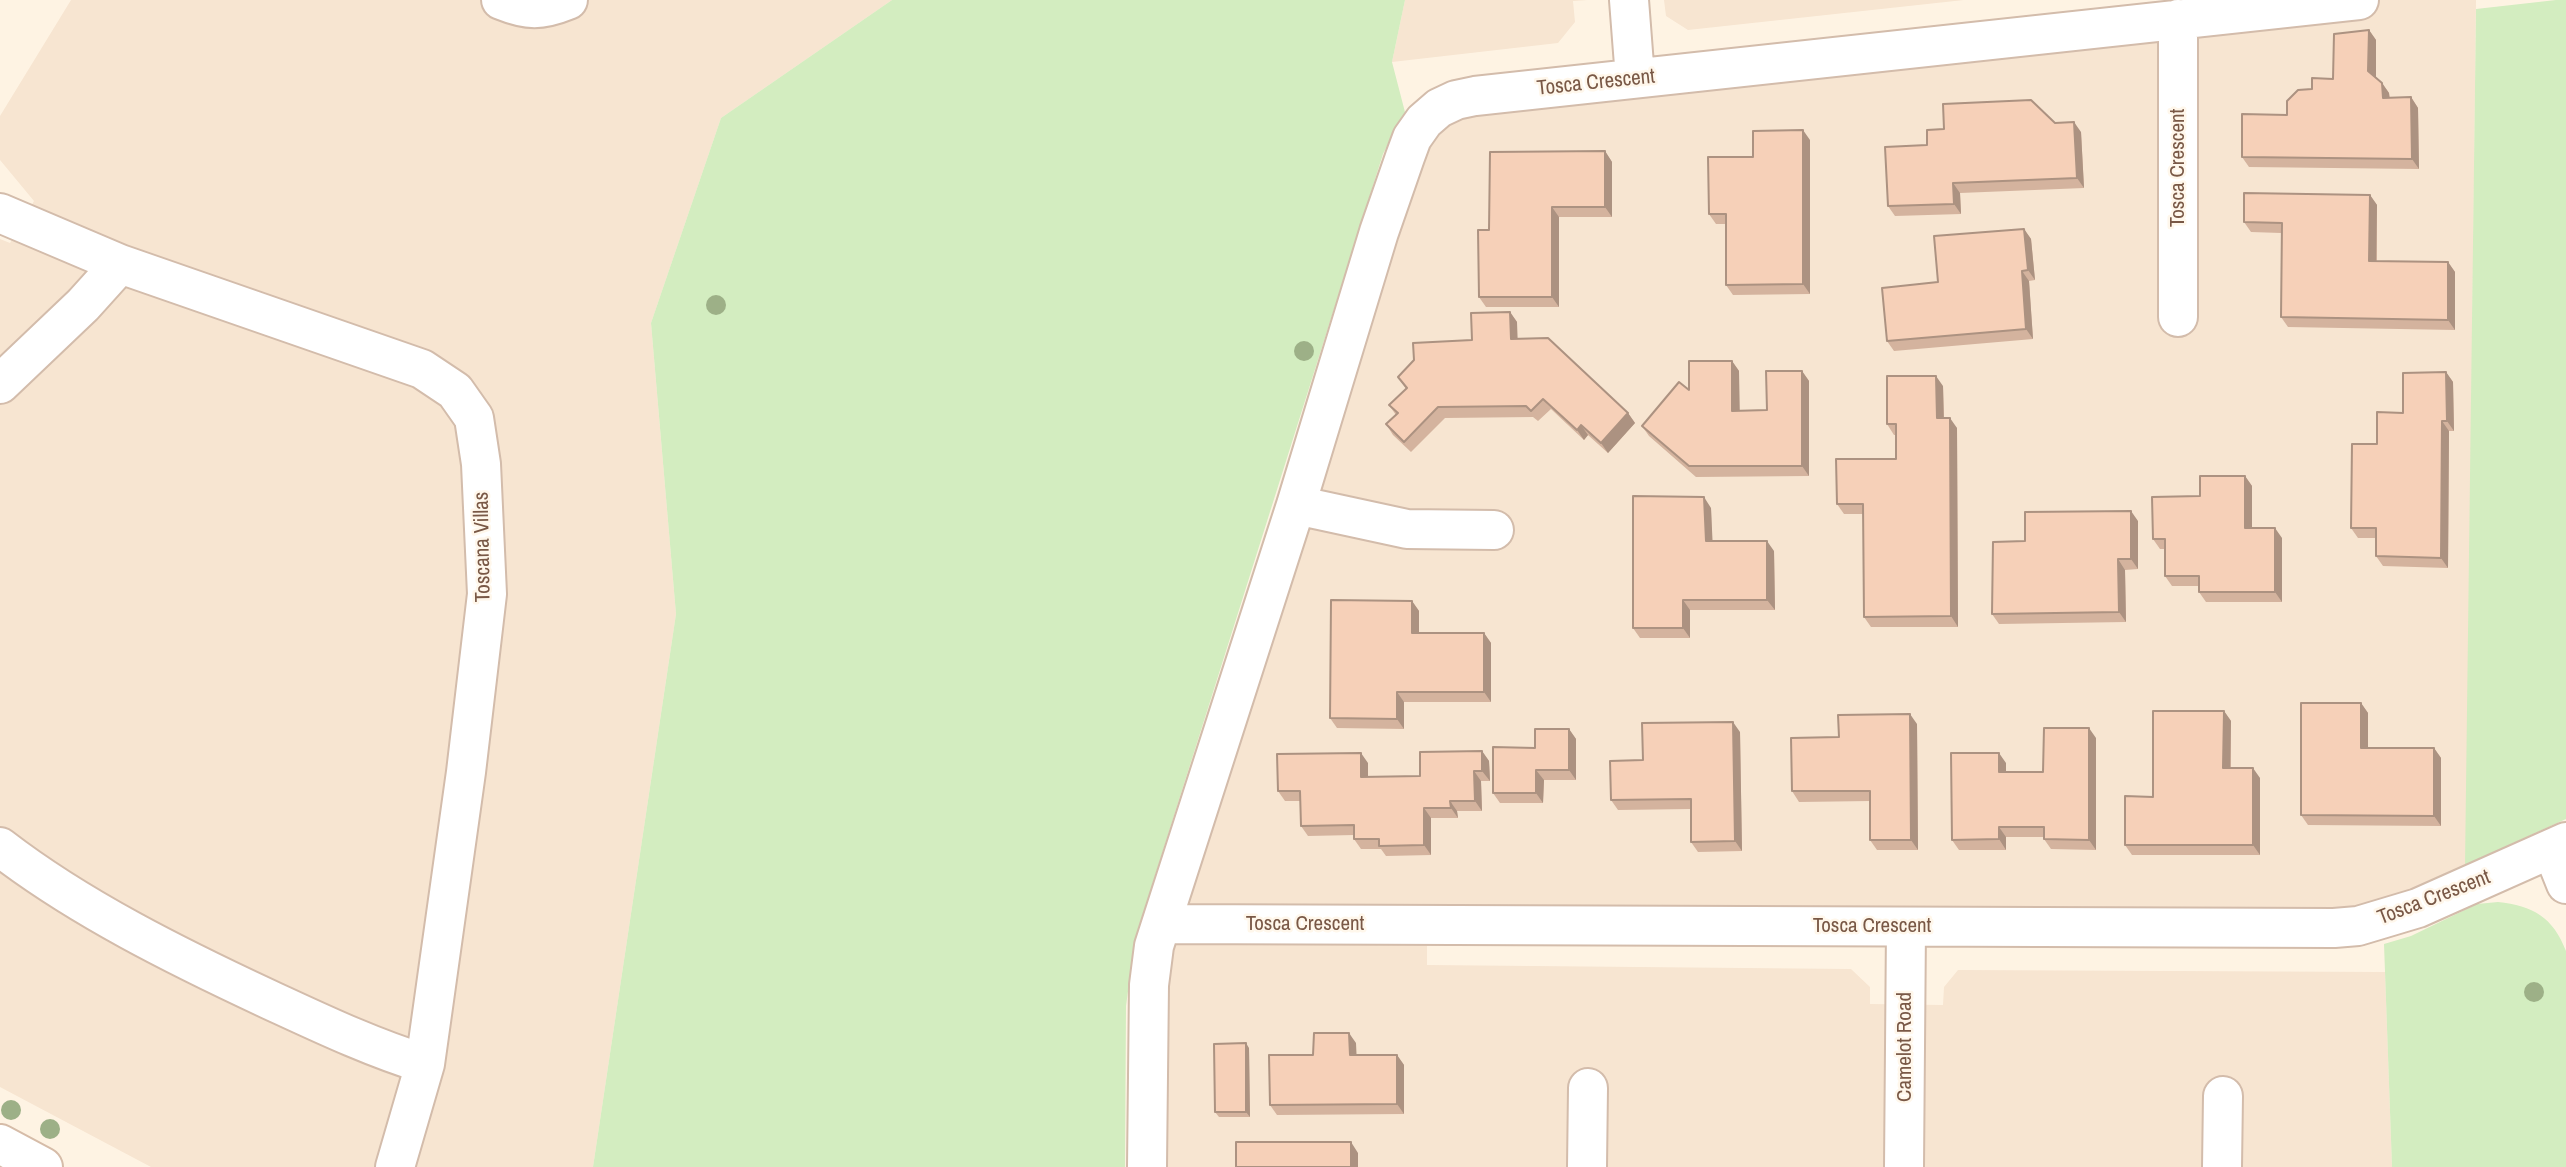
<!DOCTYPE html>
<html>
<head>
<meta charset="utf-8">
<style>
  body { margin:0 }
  canvas { display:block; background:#fef3e3 }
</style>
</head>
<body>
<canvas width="2566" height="1167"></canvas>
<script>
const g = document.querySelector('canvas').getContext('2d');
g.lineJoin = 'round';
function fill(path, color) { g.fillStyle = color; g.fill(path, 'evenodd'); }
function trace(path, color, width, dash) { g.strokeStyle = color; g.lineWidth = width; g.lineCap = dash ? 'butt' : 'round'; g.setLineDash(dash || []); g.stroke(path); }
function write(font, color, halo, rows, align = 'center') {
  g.font = font + ' "Archivo Narrow",sans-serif'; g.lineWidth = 5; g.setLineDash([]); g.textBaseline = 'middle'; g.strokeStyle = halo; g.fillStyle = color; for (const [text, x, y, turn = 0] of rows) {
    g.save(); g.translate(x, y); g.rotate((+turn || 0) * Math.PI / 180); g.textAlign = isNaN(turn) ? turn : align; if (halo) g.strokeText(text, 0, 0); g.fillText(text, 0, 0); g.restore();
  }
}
const residential = new Path2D(`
  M71,0H892L721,118L651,323L676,614L593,1167H151L0,1087V239L10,243L34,201L0,160V116Z
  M1405,0H1588L1573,1L1575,22L1558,43L1392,62Z
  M1664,0H1964L1688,30L1666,16Z
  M2380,0H2476L2466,893L2423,910L1427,929V965L1851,969L1870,987V1004L1943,1005L1944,987L1958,970L2385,972L2392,1167H1151L1153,985L1430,121L1635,81Z`);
const green = new Path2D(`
  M892,0H1405L1392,62L1406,116L1393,134L1383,154L1142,917L1132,962L1126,1006L1125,1167H593L676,614L651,323L721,118Z
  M2556,0H2566V819L2465,865L2476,9Z
  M2498,902C2533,906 2553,917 2566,951V1167H2392L2384,944L2411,936L2477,904Z`);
const street = new Path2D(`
  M501,0C528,11 541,11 568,0
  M1629,0L1635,78
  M2178,19V317
  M0,213L120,264L422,369L455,391L474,418L481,464L487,594L466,772L425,1064L395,1167
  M0,384L83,305L120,264
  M1296,505L1407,529L1494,530
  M0,847C79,908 178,957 268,999C320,1023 370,1047 425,1064
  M2552,849L2566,884
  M1161,924L2334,928L2358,926L2418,908L2566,842
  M1147,1167L1149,985L1154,946L1296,505L1379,232L1405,157L1412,138L1424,121L1439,108L1456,100L1475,96L2359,0
  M1587,1167L1588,1088
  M1904,1167L1906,927
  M2222,1167L2223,1096`);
const secondary = new Path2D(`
  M0,1144L43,1167`);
const trees = [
  [716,305],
  [1304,351],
  [2534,992],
  [11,1110],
  [50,1129]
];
const wall = new Path2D(`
  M2369,30L2376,40V77L2382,83L2389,93L2390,98L2411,97L2418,108L2419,169L2249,167L2242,157L2287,115L2312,89L2333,79Z
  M2081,132L2084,188L1960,193L1961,214L1895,216L1888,206L1927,145Z
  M1810,140V294L1733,295L1726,285V224H1716L1709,214L1753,157Z
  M1605,151L1612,162V217H1559V307H1486L1479,297L1489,230Z
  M2370,195L2377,205V261L2448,262L2455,272V330L2288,327L2281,317V233L2251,232L2244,222Z
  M2024,229L2031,239L2035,280L2029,281L2033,339L1894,351L1887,341L1938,282Z
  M1510,312L1517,322V339L1628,413L1635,423L1608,453L1588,435L1584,440L1551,409L1538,421L1533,417L1445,418L1411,452L1393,435L1386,424L1396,415L1389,405L1406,389L1398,377L1472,340Z
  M1732,361L1739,371V410H1767L1802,371L1809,381V476L1696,477L1649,436L1642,426L1689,390Z
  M2446,372L2453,382L2454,431H2449L2448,568L2383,566L2376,556V538H2358L2351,528L2377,444L2403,413Z
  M1943,386L1944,418L1957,428L1958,627H1871L1864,617L1863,514H1844L1837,504L1896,459V435H1894L1887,424Z
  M2245,476L2252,486V528L2282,538V602H2206L2199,592V586H2172L2165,576V549H2160L2153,539L2200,496Z
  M1711,508L1712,541L1774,551L1775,610H1690V638H1640L1633,628Z
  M2138,521V569L2125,570L2126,622L1999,624L1992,614L2025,541Z
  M1412,601L1419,611V633H1484L1491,643V702H1404V729L1337,728L1330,718Z
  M2361,703L2368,713V748H2434L2441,758V826L2308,825L2301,815Z
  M2224,711L2231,721V768L2260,778V855H2132L2125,845L2153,797Z
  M1917,724L1918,850H1877L1870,840V801L1799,802L1792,791L1839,737Z
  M1569,729L1576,739V780H1544L1543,803H1500L1493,793L1535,748Z
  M1740,732L1742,851L1698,852L1691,842V809L1618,810L1611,800L1643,760Z
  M2096,738V850L2051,849L2044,839V837H2006V850H1959L1952,840L2006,763V772H2043Z
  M1482,751L1489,761L1490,781H1481L1482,811H1457L1458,818H1431V855L1386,856L1381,849H1361L1354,839V835L1308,836L1301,826L1300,801H1285L1278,791L1368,763V777L1420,776Z
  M1356,1043V1055H1397L1404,1065V1114L1277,1115L1270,1105L1313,1055Z
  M1249,1048L1250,1117H1219L1215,1112Z`);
const shadedWall = new Path2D(`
  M2369,30L2376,40V81L2368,71Z
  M2382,83L2389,93L2390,108L2383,98Z
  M2411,97L2418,108L2419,169L2412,159Z
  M2074,122L2081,132L2084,188L2077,178Z
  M1803,130L1810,140V294L1803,284Z
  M1605,151L1612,162V217L1605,207Z
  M1953,183L1960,193L1961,214L1954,204Z
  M2370,195L2377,205L2376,271L2369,261Z
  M1552,207L1559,217V307L1552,297Z
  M2024,229L2031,239L2035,280L2028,270Z
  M2448,262L2455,272V330L2448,320Z
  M2022,271L2029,281L2033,339L2026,329Z
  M1510,312L1517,322L1518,349L1511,339Z
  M1732,361L1739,371L1740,421L1732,411Z
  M1802,371L1809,381V476L1802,466Z
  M2446,372L2453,382L2454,431L2447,421Z
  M1936,376L1943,386L1944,428L1937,418Z
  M1628,413L1635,423L1608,453L1601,443Z
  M1950,418L1957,428L1958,627L1951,616Z
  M2442,421L2449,431L2448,568L2441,558Z
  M1581,425L1588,435L1584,440L1577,430Z
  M2245,476L2252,486V538L2245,528Z
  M1704,497L1711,508L1713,551L1706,541Z
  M2131,511L2138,521V569L2131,559Z
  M2275,528L2282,538V602L2275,592Z
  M1767,541L1774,551L1775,610L1767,600Z
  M2118,559L2125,570L2126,622L2119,612Z
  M1683,600L1690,610V638L1683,628Z
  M1412,601L1419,611V643L1412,633Z
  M1484,633L1491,643V702L1484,692Z
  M1397,692L1404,702V729L1397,719Z
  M2361,703L2368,713V758L2361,748Z
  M2224,711L2231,721L2230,778L2223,768Z
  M1910,714L1917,724L1918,850L1911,840Z
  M1733,722L1740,732L1742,851L1735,841Z
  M2089,728L2096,738V850L2089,840Z
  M1569,729L1576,739V780L1569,770Z
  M2434,748L2441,758V826L2434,816Z
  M1482,751L1489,761L1490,781L1482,771Z
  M1361,753L1368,763V787L1361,777Z
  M1999,753L2006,763V782L1999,772Z
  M2253,768L2260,778V855L2253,845Z
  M1536,770L1544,780L1543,803L1536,793Z
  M1474,771L1481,781L1482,811L1475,801Z
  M1450,801L1457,811L1458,818L1451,808Z
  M1424,808L1431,818V855L1424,845Z
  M1999,827L2006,837V850L1999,839Z
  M1349,1033L1356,1043L1357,1065L1350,1055Z
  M1246,1043L1249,1048L1250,1117L1246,1112Z
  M1397,1055L1404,1065V1114L1397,1104Z
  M1351,1142L1358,1153V1167H1351Z`);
const building = new Path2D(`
  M2369,30L2368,71L2382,83L2383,98L2411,97L2412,159L2242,157V114L2287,115V101L2298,90L2312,89V78L2333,79L2334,34Z
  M2031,100L2055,123L2074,122L2077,178L1953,183L1954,204L1888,206L1885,147L1927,145V130L1944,129L1943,104Z
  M1803,130V284L1726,285V214H1709L1708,157H1753V131Z
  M1605,151V207H1552V297H1479L1478,230H1489L1490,152Z
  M2244,193L2370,195L2369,261L2448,262V320L2281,317L2282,223L2244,222Z
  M2024,229L2028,270L2022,271L2026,329L1887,341L1882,288L1938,282L1934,236Z
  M1510,312L1511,339L1548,338L1628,413L1601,443L1581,425L1577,430L1543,399L1531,411L1526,406L1438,407L1404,442L1386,424L1398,413L1389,405L1407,388L1398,377L1414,360L1413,343L1472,340L1471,313Z
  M1689,361H1732V411L1767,410L1766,371H1802V466H1689L1642,426L1679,382L1689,390Z
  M2446,372L2447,421H2442L2441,558L2376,556V528H2351L2352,444H2377V412L2403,413V373Z
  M1887,376H1936L1937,418H1950L1951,616L1864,617L1863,504H1837L1836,459H1896V424H1887Z
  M2200,476H2245V528H2275V592H2199V576H2165V539H2153L2152,497L2200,496Z
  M1633,496L1704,497L1706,541H1767V600H1683V628H1633Z
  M2131,511V559H2118L2119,612L1992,614L1993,542L2025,541V512Z
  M1331,600L1412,601V633H1484V692H1397V719L1330,718Z
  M2301,703H2361V748H2434V816L2301,815Z
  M2153,711H2224L2223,768H2253V845H2125V796L2153,797Z
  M1910,714L1911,840H1870V791H1792L1791,738L1839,737L1838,715Z
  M1733,722L1735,841L1691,842V799L1611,800L1610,761L1643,760L1642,723Z
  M2044,728H2089V840L2044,839V827H1999V839L1952,840L1951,753H1999V772H2043Z
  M1535,729H1569V770H1536V793H1493V747L1535,748Z
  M1482,751V771H1474L1475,801H1450L1451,808H1424V845L1379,846V839H1354V825L1301,826L1300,791H1278L1277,754L1361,753V777L1420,776V752Z
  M1314,1033H1349L1350,1055H1397V1104L1270,1105L1269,1055H1313Z
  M1246,1043V1112H1215L1214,1044Z
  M1236,1142H1351V1167H1236Z`);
const streetNames = [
  ["Tosca Crescent",1596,83,-6],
  ["Tosca Crescent",2178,168,-90],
  ["Toscana Villas",483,547,-91],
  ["Tosca Crescent",2434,898,-21],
  ["Tosca Crescent",1305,924],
  ["Tosca Crescent",1872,926],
  ["Camelot Road",1905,1047,-90]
];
fill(residential, '#f7e5d1');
fill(green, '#d3edc0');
trace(street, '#d3bcab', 42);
trace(secondary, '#d6bca8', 42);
trace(street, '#fff', 38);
trace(secondary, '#fff', 38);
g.fillStyle = '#9db087';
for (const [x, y] of trees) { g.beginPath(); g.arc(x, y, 10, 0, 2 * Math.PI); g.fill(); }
fill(wall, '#d4b39e');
fill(shadedWall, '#ac9281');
fill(building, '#f6d0b8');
trace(building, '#ac9281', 2);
write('21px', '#795846', '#fff7eb', streetNames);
</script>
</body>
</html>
